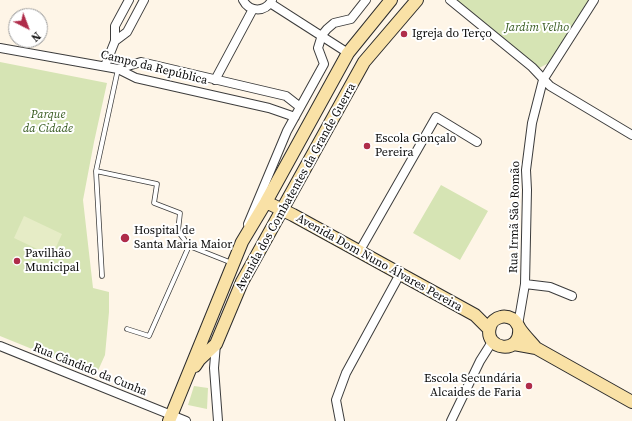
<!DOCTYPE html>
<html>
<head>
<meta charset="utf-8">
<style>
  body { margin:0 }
  #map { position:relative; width:632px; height:421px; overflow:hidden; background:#fef5e7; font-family:"Source Serif 4",serif }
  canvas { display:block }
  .north { position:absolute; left:8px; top:8px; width:40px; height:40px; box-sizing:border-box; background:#fff; border:1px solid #9d9d9d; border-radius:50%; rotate:138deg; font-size:11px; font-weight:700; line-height:16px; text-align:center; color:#090909 }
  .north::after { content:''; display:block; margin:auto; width:14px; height:18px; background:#af2c4a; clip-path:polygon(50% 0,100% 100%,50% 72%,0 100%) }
</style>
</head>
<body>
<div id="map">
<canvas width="632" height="421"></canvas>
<div class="north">N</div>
</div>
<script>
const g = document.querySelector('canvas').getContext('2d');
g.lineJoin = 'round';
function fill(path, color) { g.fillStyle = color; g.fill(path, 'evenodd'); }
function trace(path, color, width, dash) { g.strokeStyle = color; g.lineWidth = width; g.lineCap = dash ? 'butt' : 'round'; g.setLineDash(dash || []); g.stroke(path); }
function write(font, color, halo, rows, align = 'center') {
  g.font = font + ' "Source Serif 4",serif'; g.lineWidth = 4; g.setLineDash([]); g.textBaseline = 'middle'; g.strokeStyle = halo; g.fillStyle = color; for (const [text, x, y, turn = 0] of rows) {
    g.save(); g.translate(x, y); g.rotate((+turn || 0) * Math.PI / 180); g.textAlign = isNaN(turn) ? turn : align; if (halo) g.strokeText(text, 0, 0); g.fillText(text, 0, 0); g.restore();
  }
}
const green = new Path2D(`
  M455,0H589L549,63L539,68L506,40Z
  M0,62L107,83L94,142L83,200L93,288L109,292V312L105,355L96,375L0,336Z
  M441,185L488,211L460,260L413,233Z
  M194,386L208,388L207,409L188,405Z`);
const pitch = new Path2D(`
  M24,216L62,234L52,256L14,238Z`);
const lane = new Path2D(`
  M118,69L96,171L157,184L154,203L180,213L178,231L189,246L232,263
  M96,171L102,276
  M127,329L149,336L189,246`);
const street = new Path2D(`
  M243,0C249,12 265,13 272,0
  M450,0L532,67L550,86L632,135
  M270,3L348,53
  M115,41L127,32L144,0
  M0,48L118,69L136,78L269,108L295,117
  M105,66L115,41V26L129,0
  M118,69L141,62L286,96L300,107
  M215,80L253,9
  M248,224L287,131L324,64L318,48L322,35L327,29L334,23L351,19L366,0
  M359,252L436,117L477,142
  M525,284L550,287L572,296
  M518,325L525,284L527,190L526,170L532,123L543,80L594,0
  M216,344L214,368L218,421
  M0,346L186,421
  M340,421L336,400L346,373L400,274
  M451,421L480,361L492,342`);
const secondary = new Path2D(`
  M266,202L293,215L475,315L489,329
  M519,328C522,356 483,350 490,327C491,322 496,318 501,317C505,316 509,317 513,319C517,322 518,326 520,329C525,336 531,342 536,348
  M514,344L536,348L632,402
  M195,366L199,360L216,344L242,282L364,62L417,0
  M169,421L242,242L266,202L348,53L391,0`);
const markers = [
  [404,34,4,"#af2c4a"],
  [367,146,4,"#af2c4a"],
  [125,238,5,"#af2c4a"],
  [17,261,4,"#af2c4a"],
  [529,386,4,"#af2c4a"]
];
const parkNames = [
  ["Jardim Velho",537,28],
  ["Parque",48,115],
  ["da Cidade",48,129]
];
const poiNames = [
  ["Igreja do Terço",412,34],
  ["Escola Gonçalo",375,139],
  ["Pereira",375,153],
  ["Hospital de",134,231],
  ["Santa Maria Maior",134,245],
  ["Pavilhão",25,254],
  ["Municipal",25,268],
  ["Escola Secundária",521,379,"right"],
  ["Alcaides de Faria",521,393,"right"]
];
const streetNames = [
  ["Campo da República",154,68,14],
  ["Avenida dos Combatentes da Grande Guerra",296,187,-61],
  ["Rua Irmã São Romão",515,217,-89],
  ["Avenida Dom Nuno Álvares Pereira",379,263,29],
  ["Rua Cândido da Cunha",90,370,22]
];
fill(green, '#d6e4b4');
fill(pitch, '#e6ecc6');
trace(lane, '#3c3c3c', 5.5);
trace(street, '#3c3c3c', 10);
trace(secondary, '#2b2b2b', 14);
trace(lane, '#fff', 4);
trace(street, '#fff', 8);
trace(secondary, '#f9e1a6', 12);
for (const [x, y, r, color] of markers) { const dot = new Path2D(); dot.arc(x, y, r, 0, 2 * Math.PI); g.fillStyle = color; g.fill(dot); trace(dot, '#fff', 1.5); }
write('italic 12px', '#375b20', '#fff', parkNames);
write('12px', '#090909', '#fff', poiNames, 'left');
write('12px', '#090909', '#fff', streetNames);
</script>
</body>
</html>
